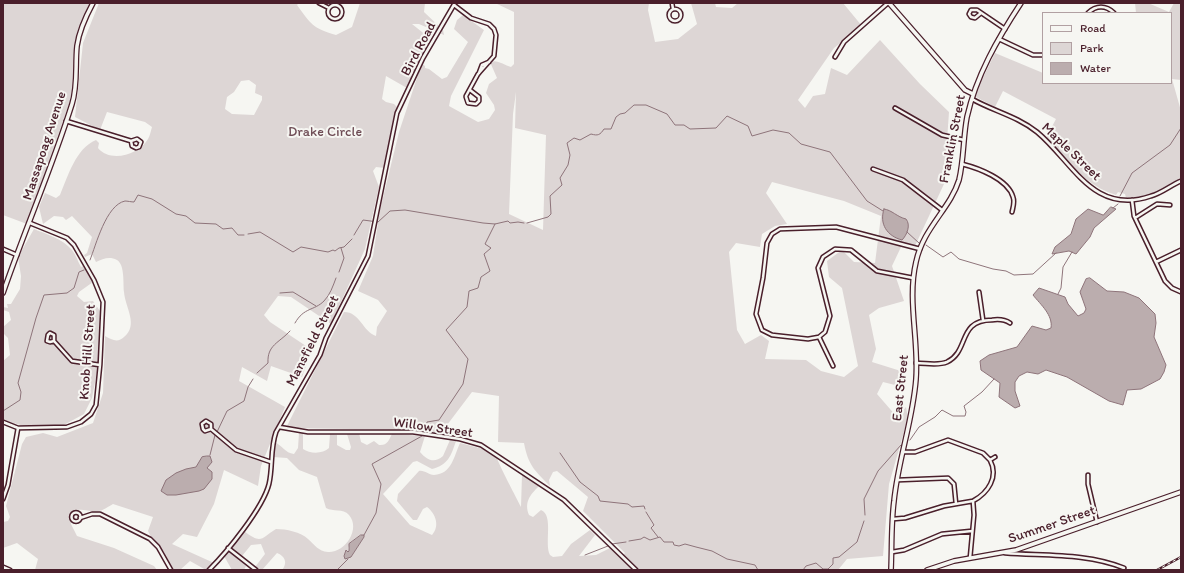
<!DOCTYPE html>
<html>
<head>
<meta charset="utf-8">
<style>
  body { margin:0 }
  #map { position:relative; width:1184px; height:573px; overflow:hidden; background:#f6f6f2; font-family:Itim,sans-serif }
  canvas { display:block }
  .frame { position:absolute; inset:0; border:4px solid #4a1f2b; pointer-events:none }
  .legend { position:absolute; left:1042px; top:12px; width:130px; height:72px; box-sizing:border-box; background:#f6f6f2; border:1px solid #b1a0a2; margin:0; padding:5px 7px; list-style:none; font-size:12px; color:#4a1f2b }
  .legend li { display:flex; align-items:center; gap:8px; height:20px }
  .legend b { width:20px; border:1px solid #b1a0a2 }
</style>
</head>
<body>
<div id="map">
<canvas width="1184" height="573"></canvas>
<div class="frame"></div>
<ul class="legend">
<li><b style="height:5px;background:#f6f6f2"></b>Road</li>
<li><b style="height:11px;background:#ddd6d5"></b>Park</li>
<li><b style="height:11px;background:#bbadae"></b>Water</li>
</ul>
</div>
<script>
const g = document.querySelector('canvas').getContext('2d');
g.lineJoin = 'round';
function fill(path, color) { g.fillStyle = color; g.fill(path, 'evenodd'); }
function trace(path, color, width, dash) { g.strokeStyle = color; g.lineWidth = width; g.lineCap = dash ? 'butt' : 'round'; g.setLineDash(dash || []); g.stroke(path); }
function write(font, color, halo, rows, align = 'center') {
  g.font = font + ' Itim,sans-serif'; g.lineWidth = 4; g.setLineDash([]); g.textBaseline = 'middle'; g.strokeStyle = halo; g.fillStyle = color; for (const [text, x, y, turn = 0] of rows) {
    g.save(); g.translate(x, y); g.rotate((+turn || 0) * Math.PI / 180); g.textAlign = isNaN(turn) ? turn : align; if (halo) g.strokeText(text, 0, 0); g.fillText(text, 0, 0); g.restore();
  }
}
const green = new Path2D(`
  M3,3H91L76,44L73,86L70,101L27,224L3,215Z
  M99,3H299L297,5C311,24 312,28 336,35L352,27L360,3H425L424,12L443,30L444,35L419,24H412L427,36L432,44L407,88L386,76L382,99L386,102L394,104L397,107L385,168L376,167L373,171L379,187L365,249L331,324L291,297L278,296L264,315L270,322L312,350L302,377L271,366L267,381L242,367L239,381L285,407L261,466L258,486L224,470L214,504L197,537L183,534L172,544L214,563L206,570L190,561L180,570H173L164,552L152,539L148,531L153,517L113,504C109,506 103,511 98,511C88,513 78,505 70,515L71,524L77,536L114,548L154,566L157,570H35L38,559L17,543L3,548V522L8,521L10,517L6,506L22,444L26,437L43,433L57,437L93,423L103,393L105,336C112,340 118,343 124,337C139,325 125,307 124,292C123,283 125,265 117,260C109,256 103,259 96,262L92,254L85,257L84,255L87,253L92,237L72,216L66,220L63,217L54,216L43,224L39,207L45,193L56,198L60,195C68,176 76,148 96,140L99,143L98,148C110,163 139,155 148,139C150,136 151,130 152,127L145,122L107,112L100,130L75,117L83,43ZM249,80L256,85L255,93L262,96V100L254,115L232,114L225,109L227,97L234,92L241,81Z
  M495,3H649L648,10L655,42L678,39L697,24L691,3H715L716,7L732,8L738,3H843L862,26L834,48L798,100L805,108L813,96L825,94L831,68L847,75L880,40L920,84L949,112L944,184L914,248L901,247L892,266L904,301L879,308L869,315L876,349L872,362L904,372L903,387L883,382L877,394L897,417L906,407L908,418L889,484L883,556L847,559L838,570H638L623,555L625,553L583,511L588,497L557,471L553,472L549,480L550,486C535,471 528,465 524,443L498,442L499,396L472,392L441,433L416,430L286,428L344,312C360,312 363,332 376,336L377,327L387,311L378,300L358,291L373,256L380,210L399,132L420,69L422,64L425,66V68L429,69L442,79L447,77L468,42L454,29L457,20L463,15L484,30L451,96L449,106L478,122L489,119L495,110L494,105L486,93L489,84L497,78L490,62C497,59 504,65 511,67L514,64V12ZM516,92L515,128L546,135L543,230L509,214L513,114ZM772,182L844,201L881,216L875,263L854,262L842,250L827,261L829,277L842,288L858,366L844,377L821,371L806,360L765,359L769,341L761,335L745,344L737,330L729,252L736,243L760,247L762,234L775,226L787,224L766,193Z
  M1135,3H1148L1169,12L1174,3H1181V80L1172,79L1181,111V178L1149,195L1126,198L1125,194L1118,192L1116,195C1093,188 1079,174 1064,156L1063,157L1046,138L1056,119L1003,91L995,107L976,97L978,88L995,53L1043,73V83H1171V13H1136Z
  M34,229C46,234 63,239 72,250C76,255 78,262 81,267L83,266L93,282L79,292L77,296L84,302L93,301L100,311L99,361L92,398L84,414L62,426H24L3,420V361L10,355L8,338L3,333V327L11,320L9,312L3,310V307L8,308L7,304H11L20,289L21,276L18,257Z
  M299,433H303V449C310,454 323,454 329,448L330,434L337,435V445L346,450H350L351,447L347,434L359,433L361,442L367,445L374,441L379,445C387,446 389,440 392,434L425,436L420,452C427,460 434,464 443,456L450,440L456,441C451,456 448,465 432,469L417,461L413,462L383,494L410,525L432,535C440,526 436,514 427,507L423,509L417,520H413L397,501L398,494L419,471C425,470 428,475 434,475C452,474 454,456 460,443L483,449L497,458C497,461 518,501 521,507L522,475L539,486C530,495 524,502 529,515L533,517L541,510C554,515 544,544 550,555L553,557L562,556L571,544L590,530L595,535L579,556L596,555L610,548L632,570H282C288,563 285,556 277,553L262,570L255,567L265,554L261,544L251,545L242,556L232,548L244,531C262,545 261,538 276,529C286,529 301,532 308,539C315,545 318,551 328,552C345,553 361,529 349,515C343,508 333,512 326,508L317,477L299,470L287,458L273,457L274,442C282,445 285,453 294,454L298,448ZM361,535L364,537L351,557L344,556L346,551H349L348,548L351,542Z
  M229,551L246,566L244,570H232L224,556Z`);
const water = new Path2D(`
  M1111,207L1116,209L1094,228L1090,237L1076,254L1069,251L1052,254L1055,247L1071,234L1076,219L1088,209L1103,215Z
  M884,209C892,210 897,217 906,219C911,225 907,235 902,240C887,236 879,224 884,209Z
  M1090,278L1107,291L1124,292L1139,298L1155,314L1156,323L1154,337L1166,365L1164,372L1160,379L1141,389L1127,390L1123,405L1109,401L1067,377L1046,370L1038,374L1027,372L1019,376L1015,382V391L1020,406L1015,408L999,397L1000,383L981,370L980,361L989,355L1017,347L1032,326L1046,330L1051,328C1053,315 1041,305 1033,295L1039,288L1065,297L1068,304L1078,316L1084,313L1086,309L1080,292L1086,279Z
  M207,456H210L212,462L207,468L212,472V479L204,489L199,491L176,495H167L161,491L166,480L176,473L186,469L196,467L202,457Z
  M361,535H364V537L351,557L345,559L344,556L346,550L348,552L349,551V544Z`);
const stream = new Path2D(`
  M1120,196L1132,173L1170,145L1181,128
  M1113,208L1118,204
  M527,223L548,217L551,214L550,196L562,185L560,178L568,165L570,155L567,143L574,138L580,140L591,134C598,136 600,135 604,129H611L616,117L620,114L625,113L634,105H646L667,114L675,125H684L690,129L716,128L727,116L748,126L752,136L773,130L789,133L801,144L830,152L867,201L883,211
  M907,232L919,243
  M248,234L260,232L293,252L301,247L328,252L333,250L335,251L339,248L344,247L352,239
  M354,235L363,220L378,222L390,211L405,210L483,223L495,224L508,221L510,223L518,222L524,223
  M926,245L943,257L951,252L959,259L993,269L1006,271L1014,275L1033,274L1056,253
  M90,260C96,245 106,205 125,201C127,201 132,202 134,202L138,195L152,199L176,214L186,216L195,223L216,224L223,229L232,228L238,235H244
  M339,272L344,258L341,248
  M280,293L293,292L316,306
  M1058,294L1061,288L1063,267L1072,252
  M295,323C304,307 314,311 324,301C330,295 333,286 336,278
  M257,373L268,363C267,345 279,343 290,331
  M3,411L20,400L21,392L18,383L36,318L44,295L67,293L74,288L79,272L84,270
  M424,431L427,422L439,420L463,384L468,359L446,330L467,307L469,291L478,288L481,277L490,271L484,254L491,248L485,244L495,224
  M217,432L227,411L244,401L248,387L253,379
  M910,440L919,427L935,417L942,410L953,416H965L966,412L964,406L982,392L994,379
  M560,453L580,482L598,496L600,501L628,504L632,507L644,506L645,509
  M210,455L215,435
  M646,512L654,525L651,528L658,537
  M865,515L864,499L878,471L901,445
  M364,535L376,513L381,484L372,464L422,436
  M629,541L641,539L644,537L650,540L660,537L664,542H673L674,545L679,546L685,544L696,547L712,551L727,559L755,565L758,570
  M612,544L626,542
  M585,555L608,546
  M337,570L348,559
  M803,570L806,566L816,563L823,569H828L833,564V558L839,557L857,542L864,521`);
const street = new Path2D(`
  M319,3L329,8
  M672,3L673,9
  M454,5L471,18L489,24L494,29L496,35L494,56L478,74L466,96V97L468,103L476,104L479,101V97L470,90
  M328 12a7 7 0 1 1 14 0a7 7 0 1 1-14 0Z
  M669 15a6 6 0 1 1 12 0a6 6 0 1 1-12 0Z
  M981,13L975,18L971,17L969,14L971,10H977L1005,29
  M1088,13C1096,5 1106,5 1114,13
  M999,39L1033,55H1043
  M835,57L844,42L888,3
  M479,73L482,65L489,62
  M972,99C993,111 1017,116 1037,132C1073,162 1093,216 1151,196C1162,193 1171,185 1181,181
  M895,108L942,135L964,140
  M66,121L131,141L132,146L136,148L139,147L141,142L137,139L131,141
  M962,164C978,168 1008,179 1013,197C1015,202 1013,207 1012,212
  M873,169L903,180L942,210
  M1132,200L1134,216L1165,281L1172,288L1181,292
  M1135,218L1157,204L1170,205
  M3,249L17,255
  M1156,262L1181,250
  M913,278L877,271L851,250L835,249L823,257L818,268L830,316L825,332L819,337L808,339L772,335L762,330L756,314L763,278L767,243L772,234L780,229L836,227L920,249
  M979,292L983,320
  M819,337L833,366
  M54,341L50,342L47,341L48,335L50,333L54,335V341L72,361L100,365
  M916,363C926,363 938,366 947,362C970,351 957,320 992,320C999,319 1004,319 1010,323
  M3,422L18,428L8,485L3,499
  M279,427L308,432H413L460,439L481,445L564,500L636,570
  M18,428L67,427L81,422L91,414L96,405L100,365L103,302L94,280L74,245L67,238L30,223
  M211,429L205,431L203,429L202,424L206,421L211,424V429L236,450L271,462
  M903,452H915L948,440L983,453L990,460L995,457
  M1088,475V484L1097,522
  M898,480L948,478L954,484L956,504
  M71.5 517a4.5 4.5 0 1 1 9 0a4.5 4.5 0 1 1-9 0Z
  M80,518L92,514H100L150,539L158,547L171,570
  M893,519L905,518L944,506L973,501
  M228,548L256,570
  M892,552L904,550L942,534L972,531
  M1005,553C1045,556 1087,553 1124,568
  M970,558L974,515L973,501C988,493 999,477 990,460
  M3,567L10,570
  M209,570C227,552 263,508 269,484C273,467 270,449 276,432L320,355L326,338L368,256L397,113L423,58L455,3`);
const secondary = new Path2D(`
  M889,3L965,90L973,94
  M3,293C25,229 52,168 72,104C78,85 75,65 77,46C79,31 86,16 93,3
  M891,570C892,547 891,524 894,501C898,460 913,420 916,379C919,340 907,300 916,262C923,228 950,209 959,180C964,159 963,138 967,117C976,76 998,38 1021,3
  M927,570L954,561L1016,550L1181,492`);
const rail = new Path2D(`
  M1157,570L1181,557`);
const streetNames = [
  ["Bird Road",419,49,-62],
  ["Franklin Street",953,139,-79],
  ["Massapoag Avenue",45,146,-72],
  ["Maple Street",1071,152,44],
  ["Mansfield Street",313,341,-63],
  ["Knob Hill Street",88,352,-86],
  ["East Street",901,388,-84],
  ["Willow Street",433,428,8],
  ["Summer Street",1052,525,-19]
];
const parkNames = [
  ["Drake Circle",325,132]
];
fill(green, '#ddd6d5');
fill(water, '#bbadae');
trace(water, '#8e747a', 1);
trace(stream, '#8e747a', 1);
trace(street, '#4a1f2b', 5.5);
trace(secondary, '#4a1f2b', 6);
trace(street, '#f6f6f2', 2.5);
trace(secondary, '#f6f6f2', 3.5);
trace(rail, '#4a1f2b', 2.5);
trace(rail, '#f6f6f2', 1, [3]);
write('14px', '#4a1f2b', '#f6f6f2', streetNames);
write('14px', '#6f4d56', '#f6f6f2', parkNames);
</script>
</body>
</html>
